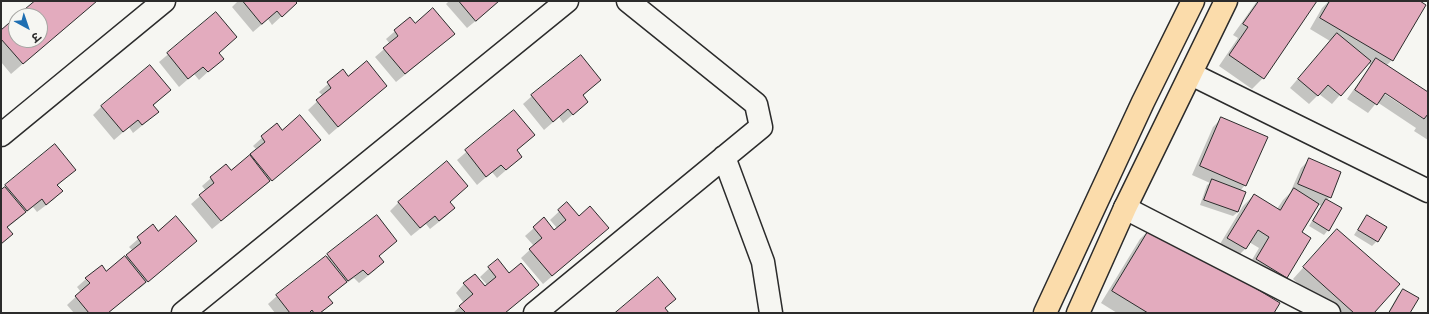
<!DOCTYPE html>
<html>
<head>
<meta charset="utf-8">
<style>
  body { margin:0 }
  #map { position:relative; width:1429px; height:314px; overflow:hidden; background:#f6f6f2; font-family:Sriracha,"Playpen Sans Deva",sans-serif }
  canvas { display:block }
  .frame { position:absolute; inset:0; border:2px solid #2b2b2b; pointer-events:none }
  .north { position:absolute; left:8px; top:8px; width:40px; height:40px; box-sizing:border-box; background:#f6f6f2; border:1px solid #a5a5a2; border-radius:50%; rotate:140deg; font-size:11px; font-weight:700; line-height:16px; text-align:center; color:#2b2b2b }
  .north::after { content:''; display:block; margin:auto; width:14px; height:18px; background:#1f6fb2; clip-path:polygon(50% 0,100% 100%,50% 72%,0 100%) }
</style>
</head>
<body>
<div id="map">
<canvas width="1429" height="314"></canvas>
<div class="frame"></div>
<div class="north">उ</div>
</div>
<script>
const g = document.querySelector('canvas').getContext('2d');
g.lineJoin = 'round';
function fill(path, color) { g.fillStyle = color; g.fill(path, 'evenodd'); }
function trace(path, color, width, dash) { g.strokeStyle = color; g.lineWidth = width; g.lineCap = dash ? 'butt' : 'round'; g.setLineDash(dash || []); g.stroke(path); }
const shadow = new Path2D(`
  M36,1H96L11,74L1,62V31L16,18V40H40V16H19Z
  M238,1H294L296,3L272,25L268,19L253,32L232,7Z
  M449,1H500L467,28L446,4Z
  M1257,1H1315L1263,78L1252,89L1219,66L1238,38L1233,35Z
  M1329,1H1418L1392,60L1386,66L1428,93V140L1414,131L1416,128L1377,102L1368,113L1347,99L1371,65L1368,63L1332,104L1319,94L1309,104L1290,88L1330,41L1310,29L1322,8ZM1381,90L1423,117V119L1380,91Z
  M216,14L218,53L222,59L199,80L194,74L179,87L159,62Z
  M410,18L415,25L445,42L396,82L375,57L390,44L386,39Z
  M581,56L600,80L583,96L578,110L563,123L559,117L544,130L523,104L532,96Z
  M343,71L348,77L386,86L329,135L308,110L323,96L319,92Z
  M170,90L153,106L157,112L149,120L133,133L129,127L114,140L93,115L102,106Z
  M514,111L534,135L516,151L521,157L512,165L497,178L492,172L477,185L457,160Z
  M1222,118L1245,185L1240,191L1238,212L1233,216L1200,205L1207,185L1210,183L1192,175L1213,127Z
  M276,125L282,131L320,140L311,148L212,229L191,204L206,191L202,186L226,165L231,172L248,158L257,150L253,146Z
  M1310,159L1330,197L1327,200L1328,230L1324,235L1309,226L1321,206L1318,204L1301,232L1286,277L1275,288L1246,270L1259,248L1249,242L1245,249L1234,260L1217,249L1243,206L1254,195L1277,209L1283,200L1290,193L1301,168Z
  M74,170L57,186L62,191L53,200L37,212L33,207L7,228L12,234L1,244V191L6,186Z
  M467,186L449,202L454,208L445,217L430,229L426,224L411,236L390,211L399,202Z
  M567,204L579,217L599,236L543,284L521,258L534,246L525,236L534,228L554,231L557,228L550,220Z
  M1367,216L1377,241L1372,246L1354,235L1363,221Z
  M377,217L396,241L378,257L382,262L374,271L359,283L354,278L338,289L328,298L332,303L321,313H275L268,304L277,296Z
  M153,226L158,232L196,241L139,289L138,288L108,313H74L67,305L81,292L77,287L86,279L106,273L125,258L133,251L129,247Z
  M1152,227L1273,313H1117L1101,303L1140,239Z
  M1337,230L1372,313H1331L1293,279Z
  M498,260L509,274L529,293L505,313H453L464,303L456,293L464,284L485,288L488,286L480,277Z
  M1403,290L1409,313H1388L1398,295Z`);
const building = new Path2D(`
  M35,1H97L23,64L1,39V30L16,17V40H40V16H17Z
  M243,1H295L297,3L282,17L277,11L262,24Z
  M459,1H499L476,21Z
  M1259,1H1317L1264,79L1229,55L1248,27L1243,24Z
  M1330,1H1420L1426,5L1393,61L1320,18Z
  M433,8L455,34L405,74L383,48L398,36L394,30L410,17L415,23Z
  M216,12L237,37L219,53L224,59L208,72L203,67L188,79L167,53Z
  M1337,33L1371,61L1341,96L1328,85L1318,96L1298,79Z
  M581,55L601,80L583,95L588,102L573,115L568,109L553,122L531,95Z
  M1376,58L1428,92V114L1424,119L1385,93L1377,105L1355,90Z
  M367,61L387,86L338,127L316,100L331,88L327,82L343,69L348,76Z
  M150,65L171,90L153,105L159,112L142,125L138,120L123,132L101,106Z
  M514,110L535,135L517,150L522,157L506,170L501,165L486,177L465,150Z
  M300,115L321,140L272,181L250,154L265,142L261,136L277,123L282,130Z
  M1221,117L1268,137L1246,186L1200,166Z
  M55,144L76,170L57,185L63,191L46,205L42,199L27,211L5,185Z
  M250,155L270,181L221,221L199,195L214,183L210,177L226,164L231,170Z
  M1309,158L1341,172L1331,198L1298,184Z
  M447,161L468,186L450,202L455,208L439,221L435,216L420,228L398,202Z
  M1212,179L1246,192L1238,212L1204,200Z
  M5,187L26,212L7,227L13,234L1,244V190Z
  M1294,188L1319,204L1302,232L1311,238L1287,278L1256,259L1269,237L1258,230L1246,249L1227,238L1254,194L1280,210Z
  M1326,199L1342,208L1329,231L1313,221Z
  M567,202L579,216L590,206L609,228L552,276L529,249L542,238L533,227L544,217L554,230L566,220L558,210Z
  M377,215L397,241L379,256L384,262L368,275L363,270L348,281L327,254Z
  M1367,215L1387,227L1378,242L1358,230Z
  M176,216L197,241L148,282L126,255L141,243L137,237L153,224L158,231Z
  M1152,225L1280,303L1274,313H1148L1112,291Z
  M1337,229L1400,284L1374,313H1354L1303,267Z
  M125,256L146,282L108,313H89L75,296L90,283L85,278L102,265L106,271Z
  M326,256L347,282L328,297L333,303L320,313H314L312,310L309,313H290L276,295Z
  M498,259L509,273L521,263L539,285L505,313H466L459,306L473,294L463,283L475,274L485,286L496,277L488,267Z
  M658,277L676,299L665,308L669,313H615Z
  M1403,289L1419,298L1410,313H1389Z`);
const street = new Path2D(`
  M1,135L164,1
  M724,157L763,262L771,313
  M1125,208L1329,313
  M183,313L567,1
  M535,313L761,127L756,104L628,1`);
const secondary = new Path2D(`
  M1191,74L1428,191`);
const primary = new Path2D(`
  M1045,313L1143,102L1193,1
  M1078,313L1125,208L1226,1`);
fill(shadow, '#0003');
fill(building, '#e3abbe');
trace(building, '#2b2b2b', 1);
trace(street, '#2b2b2b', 25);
trace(secondary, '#2b2b2b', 25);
trace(primary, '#2b2b2b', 25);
trace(street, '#f6f6f2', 22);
trace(secondary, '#f6f6f2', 22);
trace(primary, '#fbdcab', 22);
</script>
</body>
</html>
